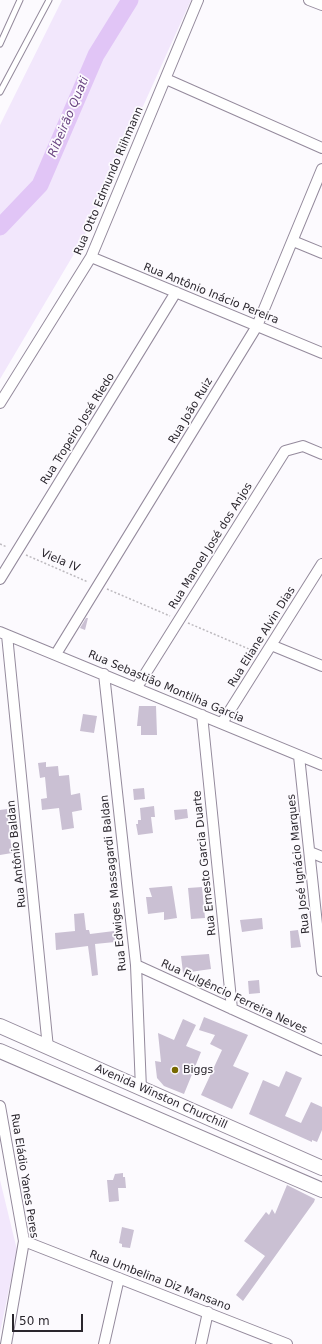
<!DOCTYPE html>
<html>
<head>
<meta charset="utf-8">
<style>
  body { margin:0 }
  #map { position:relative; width:322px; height:1344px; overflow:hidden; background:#fcfafe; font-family:"DejaVu Sans",sans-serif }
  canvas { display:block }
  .scale { position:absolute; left:12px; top:1314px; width:71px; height:18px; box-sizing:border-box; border:2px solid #2a262d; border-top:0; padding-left:5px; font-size:12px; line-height:14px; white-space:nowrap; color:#2a262d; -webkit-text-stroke:3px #fcfafe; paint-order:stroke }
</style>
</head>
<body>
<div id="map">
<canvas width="322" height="1344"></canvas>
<div class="scale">50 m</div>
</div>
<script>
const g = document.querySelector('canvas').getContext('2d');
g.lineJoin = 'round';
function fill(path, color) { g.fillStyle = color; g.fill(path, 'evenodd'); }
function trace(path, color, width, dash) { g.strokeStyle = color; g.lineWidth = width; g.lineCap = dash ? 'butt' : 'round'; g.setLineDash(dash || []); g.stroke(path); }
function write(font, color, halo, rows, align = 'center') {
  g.font = font + ' "DejaVu Sans",sans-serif'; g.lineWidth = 3.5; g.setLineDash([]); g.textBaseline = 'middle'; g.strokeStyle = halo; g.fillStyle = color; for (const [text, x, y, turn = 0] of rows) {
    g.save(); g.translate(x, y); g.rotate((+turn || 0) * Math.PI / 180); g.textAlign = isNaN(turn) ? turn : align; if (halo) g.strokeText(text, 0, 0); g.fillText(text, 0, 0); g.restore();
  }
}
const green = new Path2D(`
  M62,0H191L84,237L0,379V125Z
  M0,1180L17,1250L0,1333Z`);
const river = new Path2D(`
  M0,227L40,185L96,55L130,0`);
const building = new Path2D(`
  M86,618H88L85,630L80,628Z
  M139,706H156L157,735H141V726H137Z
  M83,714L97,716L94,733L80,731Z
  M46,762V767L58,766L59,776L69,775L71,795L80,793L82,810L72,812L74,828L62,830L59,808L42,810L41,799L47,798L45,777L40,778L38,763Z
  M144,788L145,799L134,800L133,789Z
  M154,806L155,817H151L153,833L138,835L136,824H138V820H141L140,808Z
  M7,809L12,853L0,855V810Z
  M187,809L188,818L175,820L174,810Z
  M172,886L177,918L164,920V912L148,914L146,897H152L149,888Z
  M202,887L205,918L191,919L188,888Z
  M84,913L86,930H89L90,934L114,931L115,942L95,944L98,975L92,976L88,946L56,950L55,933L75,931L74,914Z
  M262,918L263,929L242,932L240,920Z
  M298,930L301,947L291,948L290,931Z
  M209,954L211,969L183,973L181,956Z
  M259,980L260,993L249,994L248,981Z
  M204,1017L248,1035L233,1066L249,1073L232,1109L201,1095L222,1050L210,1044L215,1035L199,1030Z
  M183,1019L196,1025L186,1046L201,1052L184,1094L164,1086L157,1078L155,1061L161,1062L158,1033L174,1040Z
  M286,1071L302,1078L285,1116L301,1123L311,1102L322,1107V1130L317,1142L312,1140V1142L249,1114L263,1080L279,1087Z
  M123,1173V1177H125L126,1188H118L119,1201L109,1202L107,1180H113L115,1174Z
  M287,1185L315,1199L314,1202L243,1301L236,1295L265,1256L244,1241L266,1212L269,1215L272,1209L275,1214Z
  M122,1227L134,1230L130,1248L122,1247V1244L119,1243Z`);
const path = new Path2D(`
  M0,544L7,547
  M26,555L88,582
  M107,589L170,616
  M188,623L256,652`);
const lane = new Path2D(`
  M0,44L20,0
  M0,92L49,0`);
const street = new Path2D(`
  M309,0L322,5
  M166,79L322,148
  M293,241L322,253
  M91,257L322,353
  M0,403L91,257L198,0
  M0,579L176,292
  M0,632L322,765
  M7,635L48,1048
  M271,645L322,666
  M56,654L257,326L322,169
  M104,674L136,965L141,1089
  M137,687L285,451L303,446L322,454
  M202,715L232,1009
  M222,723L322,564
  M299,756L322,971
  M310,852L322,857
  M136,965L322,1050
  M0,1106L24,1241L6,1344
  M24,1241L287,1344
  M104,1344L119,1278
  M201,1344L208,1312`);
const secondary = new Path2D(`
  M0,1026L322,1168
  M0,1051L322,1190`);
const markers = [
  [175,1070,4,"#776900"]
];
const streetNames = [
  ["Rua Otto Edmundo Riihmann",109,181,-67],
  ["Rua Antônio Inácio Pereira",211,294,22],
  ["Rua João Ruiz",191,411,-59],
  ["Rua Tropeiro José Riedo",78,429,-58],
  ["Rua Manoel José dos Anjos",211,546,-58],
  ["Viela IV",60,561,23],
  ["Rua Eliane Alvin Dias",262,637,-58],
  ["Rua Sebastião Montilha Garcia",166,687,23],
  ["Rua Antônio Baldan",17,854,-96],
  ["Rua Ernesto Garcia Duarte",205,863,-96],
  ["Rua José Ignácio Marques",299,864,-96],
  ["Rua Edwiges Massagardi Baldan",114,883,-96],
  ["Rua Fulgêncio Ferreira Neves",234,997,25],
  ["Avenida Winston Churchill",161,1097,24],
  ["Rua Eládio Yanes Peres",24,1176,81],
  ["Rua Umbelina Diz Mansano",160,1281,21]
];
const poiNames = [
  ["Biggs",183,1070]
];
const waterNames = [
  ["Ribeirão Quati",69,117,-67]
];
fill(green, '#f2e7fc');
trace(river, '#e1c5f6', 17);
fill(building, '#cac0d3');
trace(lane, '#948a9c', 7);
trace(street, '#948a9c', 12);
trace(secondary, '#948a9c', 16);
trace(path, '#bcb9be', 1.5, [2, 2]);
trace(lane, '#fff', 5);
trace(street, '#fff', 10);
trace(secondary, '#fff', 14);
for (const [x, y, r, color] of markers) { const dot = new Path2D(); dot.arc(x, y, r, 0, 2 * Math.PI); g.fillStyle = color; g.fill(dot); trace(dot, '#fcfafe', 1.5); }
write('11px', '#2a262d', '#fcfafe', streetNames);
write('11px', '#2a262d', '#fcfafe', poiNames, 'left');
write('italic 12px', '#6a4582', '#fcfafe', waterNames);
</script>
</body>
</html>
